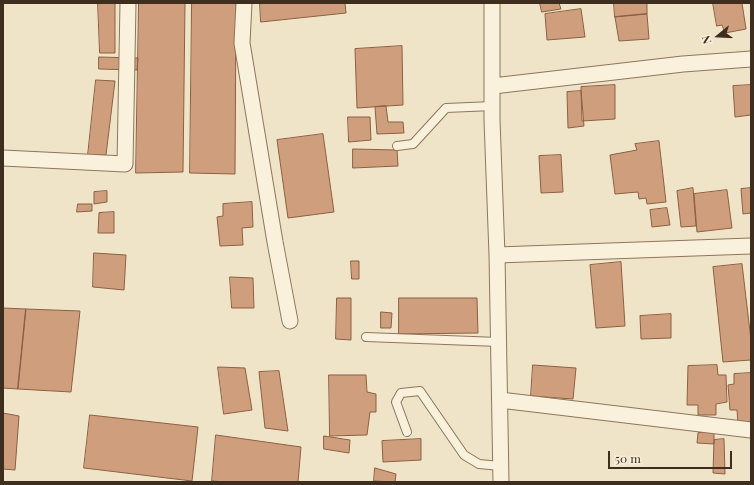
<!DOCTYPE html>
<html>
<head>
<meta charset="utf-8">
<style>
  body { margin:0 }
  #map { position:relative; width:754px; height:485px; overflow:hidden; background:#f0e4c8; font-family:"Playfair Display",serif }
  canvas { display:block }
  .frame { position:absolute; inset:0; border:4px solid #3d2e20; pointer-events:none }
  .north { position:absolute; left:698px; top:16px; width:40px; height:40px; -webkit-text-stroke:3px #f7eed8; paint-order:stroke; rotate:252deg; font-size:11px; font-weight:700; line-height:16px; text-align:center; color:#3d2e20 }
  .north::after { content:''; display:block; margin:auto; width:14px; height:18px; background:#3d2e20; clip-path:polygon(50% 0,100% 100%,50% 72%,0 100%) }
  .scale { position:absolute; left:608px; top:451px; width:124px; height:18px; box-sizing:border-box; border:2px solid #3d2e20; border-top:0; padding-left:5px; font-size:12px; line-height:14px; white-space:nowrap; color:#3d2e20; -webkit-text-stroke:3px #f7eed8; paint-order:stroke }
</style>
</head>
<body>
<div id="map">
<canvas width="754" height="485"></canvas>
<div class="frame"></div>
<div class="north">N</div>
<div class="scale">50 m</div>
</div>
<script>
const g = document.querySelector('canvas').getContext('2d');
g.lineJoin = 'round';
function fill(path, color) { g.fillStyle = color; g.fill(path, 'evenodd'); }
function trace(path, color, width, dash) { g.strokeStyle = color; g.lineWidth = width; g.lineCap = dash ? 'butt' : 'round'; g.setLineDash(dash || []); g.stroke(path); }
const building = new Path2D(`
  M98,3H115V53H100Z
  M139,3H185L183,172L136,173Z
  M192,3H236L235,174L190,173Z
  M260,3H345L346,13L261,22Z
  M540,3H559L561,9L542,12Z
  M614,3H647V14L615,17Z
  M713,3H742L746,29L725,33L722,25L717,26Z
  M581,9L585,37L547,40L545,14Z
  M647,14L649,39L619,41L615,17Z
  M402,46L403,105L357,108L355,49Z
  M99,57L138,58L137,70L99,69Z
  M96,80L115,81L106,155H88Z
  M615,85V119L582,121L581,87Z
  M751,85V115L735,117L733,86Z
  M581,91L584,126L568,128L567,92Z
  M386,106L388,122H403L404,133L377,134L375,107Z
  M348,117H370L371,140L349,142Z
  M323,134L334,212L288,218L277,140Z
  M659,141L666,202L647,204L646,198L639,199L638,192L615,194L610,155L637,150L635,144Z
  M353,149L397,150L398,166L353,168Z
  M561,155L563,192L541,193L539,156Z
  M693,188L696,226L681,227L677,191Z
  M751,188V213L743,214L741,189Z
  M727,190L732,228L697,232L694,194Z
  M107,191V202L94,204V192Z
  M252,202L253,227L242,228L243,245L220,246L217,217L223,216V204Z
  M78,204H92V211L77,212Z
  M667,208L670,225L652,227L650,210Z
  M114,212V233H98L99,213Z
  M94,253L126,255L124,290L93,287Z
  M351,261H359V279H352Z
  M621,262L625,326L596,328L590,265Z
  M742,264L751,340V360L723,362L713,267Z
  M230,277L253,278L254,308H232Z
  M337,298H351V340L336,339Z
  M399,298H477L478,333L399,334Z
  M3,308L26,309L18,389L3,388Z
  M26,309L80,311L71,392L18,389Z
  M381,312L392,313L391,328H381Z
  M671,314V338L641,339L640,316Z
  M533,365L576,368L573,399L531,396Z
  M717,365L718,375H726L727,402L716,404V415H698V405H687L688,366Z
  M218,367L245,368L252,410L224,414Z
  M279,371L288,431L265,428L259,372Z
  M751,373V423L738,424L737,410H730L728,385L734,384V374Z
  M329,375H366L367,392L376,394V412H370L367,435L330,436Z
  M3,413L19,416L15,470L3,469Z
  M90,415L198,427L192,481L84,468Z
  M714,432V444L697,443L698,433Z
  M216,435L301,447L298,482H225L212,481Z
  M324,436L350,440L349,453L324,449Z
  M421,439V460L383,462L382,441Z
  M724,439L725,474L713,473L714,440Z
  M375,468L396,474L395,482L374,481Z`);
const service = new Path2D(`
  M397,146L413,144L446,108L493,106
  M366,337L499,342
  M407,432L396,402L401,393L420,391L464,455L479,464L501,466`);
const minor = new Path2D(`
  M244,3L242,43L275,242L290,321
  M492,3V120L497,255L501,482
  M493,86L683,64L751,59
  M3,158L125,164L128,3
  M497,255L751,246
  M500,400L751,430`);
fill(building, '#cf9f7d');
trace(building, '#8d5f41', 1);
trace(service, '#8d765c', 10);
trace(minor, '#8d765c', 17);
trace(service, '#faf1dc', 8);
trace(minor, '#faf1dc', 15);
</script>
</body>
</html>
